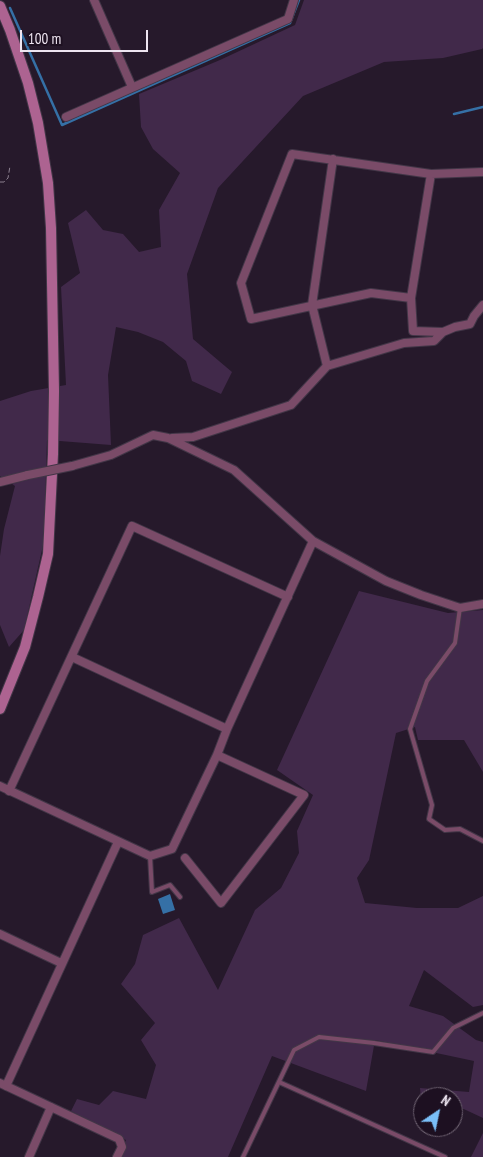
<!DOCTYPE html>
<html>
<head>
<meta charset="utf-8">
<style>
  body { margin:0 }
  #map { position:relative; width:483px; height:1157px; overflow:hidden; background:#26192b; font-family:"PT Sans Narrow",sans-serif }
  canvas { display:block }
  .north { position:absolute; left:413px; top:1087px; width:50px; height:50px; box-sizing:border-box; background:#1d1021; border:1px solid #716574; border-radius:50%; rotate:34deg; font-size:14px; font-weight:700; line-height:20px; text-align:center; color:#eee5f1 }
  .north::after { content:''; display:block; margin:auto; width:18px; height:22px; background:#7abff8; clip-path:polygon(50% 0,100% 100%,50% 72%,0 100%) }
  .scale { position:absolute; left:20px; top:30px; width:128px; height:22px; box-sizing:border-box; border:2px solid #eee5f1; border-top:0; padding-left:6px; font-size:15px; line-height:18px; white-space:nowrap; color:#eee5f1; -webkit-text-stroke:4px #1d1021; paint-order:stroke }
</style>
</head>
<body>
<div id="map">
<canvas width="483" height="1157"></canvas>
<div class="north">N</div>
<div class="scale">100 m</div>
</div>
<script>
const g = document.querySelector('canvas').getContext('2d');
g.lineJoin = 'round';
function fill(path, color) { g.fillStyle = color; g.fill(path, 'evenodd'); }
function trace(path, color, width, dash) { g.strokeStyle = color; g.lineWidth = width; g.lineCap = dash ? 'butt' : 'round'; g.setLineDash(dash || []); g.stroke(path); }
const green = new Path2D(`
  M304,0H483V48L482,49L443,58L384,62L303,96L218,188L187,274L193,339L232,372L221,394L192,381L186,361L163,342L138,332L116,327L108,375L111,445L47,440L44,541L24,630L9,647L0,625V556L4,529L15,486L0,476V401L31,391L66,385L61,287L80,273L68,223L86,210L103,230L123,234L139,252L161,247L159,210L180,173L153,149L141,127L139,94L220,60L295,25Z
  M359,591L448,613L483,610V772L464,740H418L415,727L396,733L369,860L357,878L365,903L417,908H458L483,896V1005L473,1007L424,970L409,1006L443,1016L476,1040L483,1042V1118L453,1104V1097L421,1098L420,1088L469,1092L474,1061L375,1040L366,1091L272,1056L228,1157H119L126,1140L71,1111L77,1099L99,1105L113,1091L146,1099L156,1065L141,1040L155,1023L121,984L135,964L143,935L179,918L218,990L255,910L281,888L299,853L297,831L313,795L277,770Z
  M483,1133V1157H471Z`);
const water = new Path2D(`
  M170,894L175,910L163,914L158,899Z`);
const stream = new Path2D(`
  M10,8L62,125L290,23L299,0
  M454,114L483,107`);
const path = new Path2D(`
  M0,182H4L8,178L10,166`);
const lane = new Path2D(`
  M460,608L455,643L427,681L410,729L432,805L429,819L445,830L460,829L483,841
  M150,856L152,892L170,885L180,897
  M279,1082L445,1157
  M243,1157L294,1050L319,1037L374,1043L433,1052L453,1028L483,1013`);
const street = new Path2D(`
  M94,0L132,87
  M66,117L288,19L294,0
  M431,174L411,298L413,331L443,332L455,327L470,324L474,316L483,305
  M411,298L371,293L251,319L241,283L292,154L431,174L483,172
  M327,366L312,305L333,159
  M172,438L193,437L291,405L327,366L404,343L434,341L443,332
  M72,466L111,455L153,435L168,438L234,470L313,541L386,581L421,595L460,608L483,604
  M0,482L28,475
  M72,657L227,729
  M0,786L150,856L172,849L217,755L227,729L313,541
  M9,791L132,526L288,597
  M185,858L221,903L304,795L217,755
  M0,934L61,963
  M0,1083L119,1139L122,1147L117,1157
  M6,1086L118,842
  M29,1157L51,1107`);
const secondary = new Path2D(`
  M0,6L10,30L28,83L38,123L48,183L51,228L54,391L53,454L48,554L38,597L25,647L0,709`);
const streetBridge = new Path2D(`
  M28,475L72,466`);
fill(green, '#41294a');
fill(water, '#3570a6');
trace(stream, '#3570a6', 2.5);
trace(lane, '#423647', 6);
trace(street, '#423647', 10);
trace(secondary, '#423647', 12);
trace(path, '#8c8190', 1, [5, 2.5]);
trace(lane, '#7a4b68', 4);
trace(street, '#7a4b68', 8);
trace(secondary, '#ad6391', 10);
trace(streetBridge, '#423647', 10, []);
trace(streetBridge, '#7a4b68', 8);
</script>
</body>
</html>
